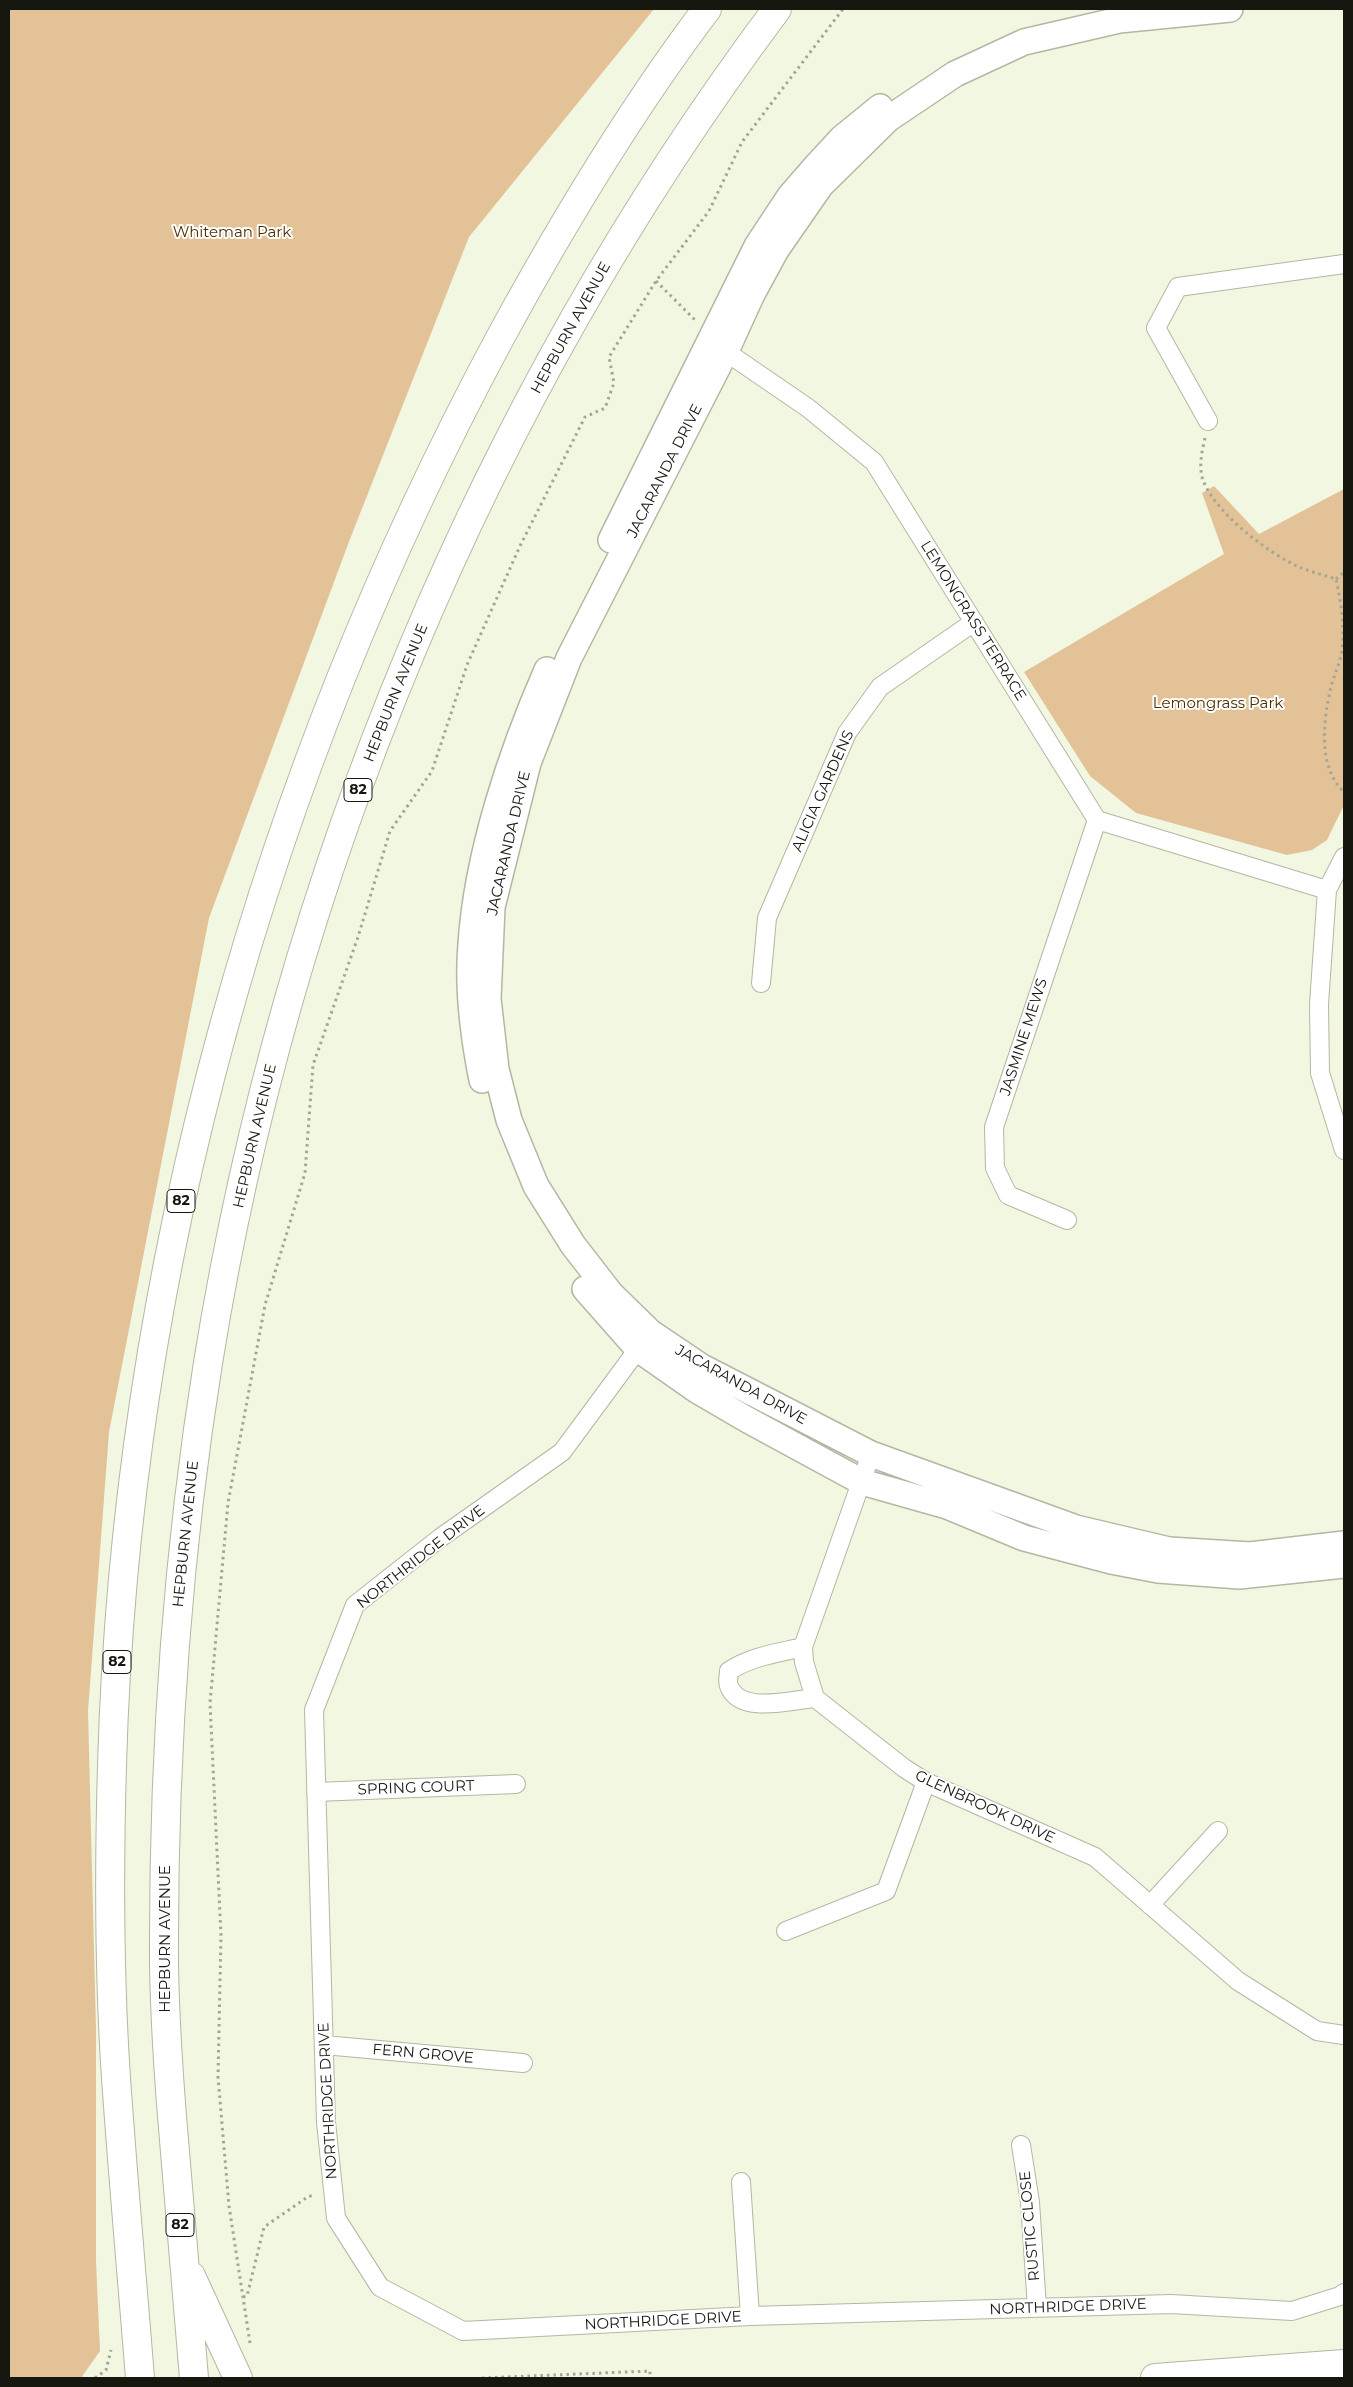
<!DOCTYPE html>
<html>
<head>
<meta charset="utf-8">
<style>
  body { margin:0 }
  #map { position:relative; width:1353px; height:2387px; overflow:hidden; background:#f2f7e1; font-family:Montserrat,sans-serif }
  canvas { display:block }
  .frame { position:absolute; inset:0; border:10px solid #161810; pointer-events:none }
</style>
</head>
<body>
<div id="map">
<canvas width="1353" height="2387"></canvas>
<div class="frame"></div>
</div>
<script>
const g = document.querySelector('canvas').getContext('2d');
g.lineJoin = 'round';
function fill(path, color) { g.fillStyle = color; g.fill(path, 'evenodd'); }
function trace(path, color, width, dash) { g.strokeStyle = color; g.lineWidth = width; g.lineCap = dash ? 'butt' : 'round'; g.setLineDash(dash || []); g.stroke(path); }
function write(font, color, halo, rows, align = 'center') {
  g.font = font + ' Montserrat,sans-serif'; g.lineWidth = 4; g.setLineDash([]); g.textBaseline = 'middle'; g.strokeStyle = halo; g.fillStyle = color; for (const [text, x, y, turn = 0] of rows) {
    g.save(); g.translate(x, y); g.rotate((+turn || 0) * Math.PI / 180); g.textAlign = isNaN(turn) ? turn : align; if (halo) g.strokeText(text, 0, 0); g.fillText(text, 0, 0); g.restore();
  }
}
const green = new Path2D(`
  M9,9H654L469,237L350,539L209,918L109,1432L88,1711L96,2029V2261L100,2351L81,2378H9Z
  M1214,486L1259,534L1344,489V805L1327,840L1312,850L1287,855L1136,813L1090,776L1024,672L1224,554L1202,493Z`);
const path = new Path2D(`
  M656,281L695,320
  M1205,438C1202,451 1199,464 1202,477C1212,511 1268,553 1299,567C1311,572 1324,575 1336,579C1341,602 1345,626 1342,651C1340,664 1333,677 1330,691C1323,723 1318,768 1344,792
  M1336,579L1344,572
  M243,2297L247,2296L264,2227L309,2196H315
  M250,2343L229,2206L218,2077L221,1936L210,1703L228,1503L265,1305L305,1173L313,1065L358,937L390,831L432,771L467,665L520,546L585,417L605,408L614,383L609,357L656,281L709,211L742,142L843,9
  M95,2378L106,2370L111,2350
  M482,2378L650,2371V2378`);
const street = new Path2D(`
  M716,345L808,408L874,462L1097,820L1327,890
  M1208,421L1156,328L1178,287L1344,264
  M1344,857L1327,890L1319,1004L1320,1073L1344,1150
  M761,983L767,918L847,733L880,687L974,622
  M1067,1220L1008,1195L995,1168L994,1127L1097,820
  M644,1341L562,1452L440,1538L355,1605L314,1710L326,2122L336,2218L380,2287L463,2331L750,2316L1171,2304L1292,2311L1340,2296L1344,2293
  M871,1454L803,1647L804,1662L815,1698L904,1768L926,1782L1095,1857L1238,1981L1317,2031L1344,2035
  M803,1647C778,1653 752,1656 729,1671C729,1675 727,1682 729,1686C740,1715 791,1700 815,1698
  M316,1792L516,1784
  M1150,1905L1218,1831
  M786,1931L886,1891L926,1782
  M324,2045L523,2063
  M1021,2145L1030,2202L1037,2308
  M741,2182L750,2316`);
const secondary = new Path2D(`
  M1230,9L1119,20L1024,42L955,74L888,119L821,185L776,250L752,294L726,351L569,658L528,763L492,907L488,999L496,1069L509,1120L536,1186L573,1245L611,1294L650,1332L702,1367L871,1454L1076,1528L1169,1550L1250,1555L1344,1544
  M611,540L757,246L790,196L817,165L842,138L880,107
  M482,1080C473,1035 467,989 471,944C477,854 511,752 547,670
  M585,1289L638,1349L698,1391L746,1419L862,1482L947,1506L1024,1538L1111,1561L1158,1570L1239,1576L1344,1565`);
const primary = new Path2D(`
  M191,2276L238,2378
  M140,2378C132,2278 123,2178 116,2078C109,1974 109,1869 112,1765C126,1268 265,775 500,338C562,224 629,112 707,9
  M194,2378C187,2299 180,2220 174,2140C169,2082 165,2023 164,1965C163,1763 176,1562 208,1363C286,877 482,403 777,9
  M1155,2378L1344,2364`);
const shields = [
  [358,790,28],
  [181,1201,28],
  [117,1662,28],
  [180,2225,28]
];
const shieldNames = [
  ["82",358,790],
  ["82",181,1201],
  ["82",117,1662],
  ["82",180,2225]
];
const parkNames = [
  ["Whiteman Park",232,233],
  ["Lemongrass Park",1218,704]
];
const streetNames = [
  ["HEPBURN AVENUE",571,328,-61],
  ["JACARANDA DRIVE",665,471,-63],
  ["LEMONGRASS TERRACE",973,621,58],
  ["HEPBURN AVENUE",396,693,-68],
  ["ALICIA GARDENS",823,791,-66],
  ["JACARANDA DRIVE",509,843,-77],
  ["JASMINE MEWS",1024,1037,-72],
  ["HEPBURN AVENUE",255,1136,-77],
  ["JACARANDA DRIVE",741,1385,29],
  ["HEPBURN AVENUE",186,1534,-84],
  ["NORTHRIDGE DRIVE",421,1557,-38],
  ["SPRING COURT",416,1788,-2],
  ["GLENBROOK DRIVE",985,1807,25],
  ["HEPBURN AVENUE",166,1939,-90],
  ["FERN GROVE",423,2054,5],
  ["NORTHRIDGE DRIVE",328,2101,-93],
  ["RUSTIC CLOSE",1030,2226,-95],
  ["NORTHRIDGE DRIVE",1068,2307,-2],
  ["NORTHRIDGE DRIVE",663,2321,-3]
];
fill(green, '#e3c298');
trace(street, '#b3b7a3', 20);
trace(secondary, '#b3b7a3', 28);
trace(primary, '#b3b7a3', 30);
trace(path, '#a2a695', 3, [2.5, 4]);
trace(street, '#fff', 18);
trace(secondary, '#fff', 25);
trace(primary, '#fff', 28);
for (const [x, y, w] of shields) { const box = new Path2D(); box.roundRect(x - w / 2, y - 11.5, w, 23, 4); g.fillStyle = '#fff'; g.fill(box); trace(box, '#161810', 1); }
write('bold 14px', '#161810', null, shieldNames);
write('15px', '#4c2e00', '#fff', parkNames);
write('15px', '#161810', '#fff', streetNames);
</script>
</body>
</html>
